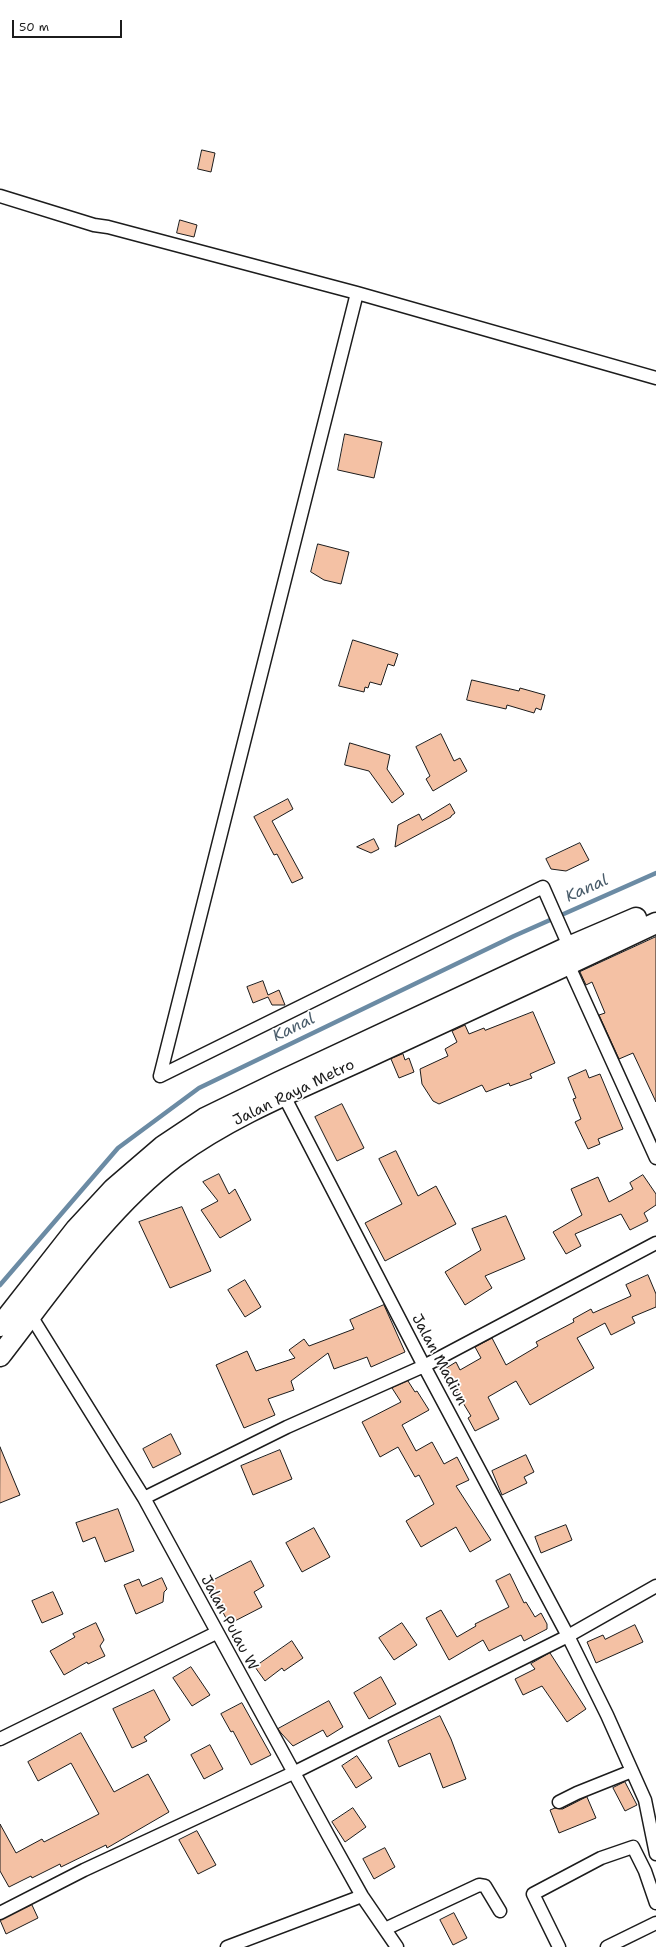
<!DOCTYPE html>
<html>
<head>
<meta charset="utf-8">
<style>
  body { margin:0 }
  #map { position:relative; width:656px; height:1947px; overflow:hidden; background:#fff; font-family:"Shantell Sans",sans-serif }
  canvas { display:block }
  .scale { position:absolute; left:12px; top:20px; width:110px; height:18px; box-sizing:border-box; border:2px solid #1c1c1c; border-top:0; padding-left:5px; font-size:12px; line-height:14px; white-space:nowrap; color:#1c1c1c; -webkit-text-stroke:3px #fff; paint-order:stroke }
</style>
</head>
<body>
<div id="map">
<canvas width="656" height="1947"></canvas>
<div class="scale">50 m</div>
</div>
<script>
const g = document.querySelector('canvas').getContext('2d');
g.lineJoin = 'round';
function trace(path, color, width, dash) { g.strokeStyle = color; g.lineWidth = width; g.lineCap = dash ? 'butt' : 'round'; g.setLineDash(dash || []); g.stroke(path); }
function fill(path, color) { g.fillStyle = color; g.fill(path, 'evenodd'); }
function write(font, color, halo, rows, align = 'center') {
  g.font = font + ' "Shantell Sans",sans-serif'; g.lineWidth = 3.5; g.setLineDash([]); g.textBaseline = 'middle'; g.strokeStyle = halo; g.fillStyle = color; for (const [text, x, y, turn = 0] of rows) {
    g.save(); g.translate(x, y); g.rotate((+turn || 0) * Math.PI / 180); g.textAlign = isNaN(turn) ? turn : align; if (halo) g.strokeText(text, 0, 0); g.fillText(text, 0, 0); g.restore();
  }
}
const stream = new Path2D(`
  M0,1285L118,1148L199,1088L514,936L656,873`);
const building = new Path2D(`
  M202,150L215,153L211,172L198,169Z
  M180,220L197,225L194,237L177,233Z
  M345,434L382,442L374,478L338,470Z
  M318,544L349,552L341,584L324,580L311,572Z
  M353,640L398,654L394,666L388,664L381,685L370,682L368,688L365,687L364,692L339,686Z
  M472,680L519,691L520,688L545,695L541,710L536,708L534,713L507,705L506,709L467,700Z
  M441,734L454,761L460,758L467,771L433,791L426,779L430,776L416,747Z
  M350,743L390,755L387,769L404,794L392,803L369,771L345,765Z
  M288,799L293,809L272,821L303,878L292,883L277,854L274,855L254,817Z
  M450,804L455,813L451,816V817L395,847L398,825L419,814L422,820Z
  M374,839L379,849L371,853L357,847Z
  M580,843L589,860L566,871L551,869L546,859Z
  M656,937V1102L633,1053L619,1059L599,1015L605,1013L592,982L586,985L580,972Z
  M263,981L268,995L279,990L285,1005H272L268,997L253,1003L247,987Z
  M533,1012L555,1063L530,1074L532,1078L510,1086L509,1083L486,1092L482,1085L439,1104L433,1101L422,1084L420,1069L448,1056L445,1049L457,1042L452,1031L465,1025L469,1034L484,1028L485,1030Z
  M403,1054L405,1060L409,1058L414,1072L399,1078L391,1059Z
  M586,1070L589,1078L600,1074L623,1129L598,1139L600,1144L588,1149L575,1122L581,1119L573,1099L576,1098L568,1078Z
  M342,1104L364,1148L337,1161L315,1117Z
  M396,1151L418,1196L436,1186L456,1224L385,1261L365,1223L402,1204L379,1159Z
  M219,1174L229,1194L235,1189L251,1220L220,1238L201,1210L218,1201L203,1182Z
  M643,1175L656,1194V1205L644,1213L648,1221L630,1230L621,1214L575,1234L581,1246L566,1254L553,1232L582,1215L571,1189L598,1177L609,1202L633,1189L630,1183Z
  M182,1207L211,1271L170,1288L139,1222Z
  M506,1216L525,1259L485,1276L492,1288L465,1305L445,1272L481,1250L472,1229Z
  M648,1275L656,1294V1307L632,1317L635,1323L611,1335L605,1323L577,1338L594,1368L530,1405L516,1381L488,1397L499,1419L475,1431L468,1418L471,1416L443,1370L456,1362L460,1370L481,1358L475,1347L492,1338L506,1365L538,1346L536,1342L574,1322L573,1319L591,1309L593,1313L631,1296L626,1285Z
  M245,1280L261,1307L245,1317L228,1290Z
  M384,1305L405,1352L371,1367L367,1357L334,1369L328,1353L291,1381L294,1390L268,1399L275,1415L244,1428L216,1365L247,1351L256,1371L295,1358L289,1350L304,1339L309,1346L354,1329L350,1320Z
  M408,1381L415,1392L417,1391L429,1410L402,1425L416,1451L432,1442L444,1464L457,1457L469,1480L456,1486L491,1540L470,1552L456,1527L421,1547L406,1521L434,1504L419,1475L415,1477L398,1447L380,1457L362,1422L401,1402L392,1388Z
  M171,1434L181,1454L153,1468L143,1449Z
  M0,1447L20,1495L0,1503Z
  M280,1450L292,1479L253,1495L241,1466Z
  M526,1455L534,1472L524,1477L527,1483L502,1495L492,1471Z
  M118,1509L134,1551L105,1562L95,1537L83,1542L76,1523Z
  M566,1525L572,1540L541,1553L535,1537Z
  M314,1528L330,1557L302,1572L286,1543Z
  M251,1561L264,1586L254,1592L262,1607L229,1624L208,1583Z
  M510,1574L524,1603L526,1602L535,1617L541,1613L547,1624V1629L524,1641L521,1635L489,1651L483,1640L449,1660L426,1618L441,1610L457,1637L476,1626L475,1624L509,1607L496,1581Z
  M162,1578L167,1589L164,1592L163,1602L136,1614L124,1585L139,1579L142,1586Z
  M53,1592L63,1614L42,1623L32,1601Z
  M96,1623L104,1640L100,1646L105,1656L88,1664L87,1662L64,1675L50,1651L75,1637L73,1634Z
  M402,1623L417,1645L394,1660L379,1638Z
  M635,1625L643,1642L596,1663L587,1642L603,1635L605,1639Z
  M292,1641L303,1658L284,1671L282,1668L265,1681L255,1667Z
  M550,1653L586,1709L567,1722L542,1686L523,1695L515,1679L535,1669L531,1664Z
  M191,1667L210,1695L192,1706L173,1678Z
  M381,1677L396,1704L369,1719L354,1693Z
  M154,1690L170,1720L144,1737L147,1741L132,1748L113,1709Z
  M329,1701L343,1727L327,1737L323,1730L293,1746L281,1733L278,1729Z
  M242,1703L271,1755L251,1765L233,1731L231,1732L221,1714Z
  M440,1716L451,1739L466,1779L443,1788L430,1753L399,1767L388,1741Z
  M81,1733L114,1792L148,1774L169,1812L107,1848L106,1845L61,1867L60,1864L32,1878L31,1876L9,1887L0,1871V1824L16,1853L42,1839L44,1842L99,1814L71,1763L38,1781L28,1762Z
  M210,1745L223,1769L204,1779L191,1755Z
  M357,1756L372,1778L356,1788L342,1766Z
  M625,1782L637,1805L625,1811L613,1788Z
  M587,1797L596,1818L559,1833L550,1810L555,1808L562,1809Z
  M353,1808L366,1827L345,1842L332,1822Z
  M197,1831L216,1865L198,1874L179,1840Z
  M385,1848L395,1867L374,1879L363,1859Z
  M32,1905L38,1918L6,1934L0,1920Z
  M454,1913L467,1938L453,1945L440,1920Z`);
const minor = new Path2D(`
  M0,196L94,225L108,227L357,293L656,378
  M568,964L656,1158
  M160,1076L357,293
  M160,1076L543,887L569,946
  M284,1096L424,1366L568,1636L607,1715L645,1800L656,1854
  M31,1316L144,1498L328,1835L362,1896L397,1947
  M144,1498L287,1427L424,1366L656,1243
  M0,1739L216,1633
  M559,1802L577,1793L632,1771
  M0,1913L84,1870L293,1773L568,1636L656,1586
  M385,1929L479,1885L485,1886L500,1911
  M227,1947L362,1896
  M559,1947L533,1894L601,1858L633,1847L645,1871L656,1903
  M607,1947L656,1923`);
const trunk = new Path2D(`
  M0,1326L76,1229L113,1189L163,1146L205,1118L279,1082L566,948L636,918
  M0,1356C52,1289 107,1208 175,1157C232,1115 301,1088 364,1059C462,1014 559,969 656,923`);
const streetNames = [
  ["Jalan Raya Metro",294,1093,-26],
  ["Jalan Madiun",439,1360,62],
  ["Jalan Pulau W",229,1623,62]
];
const waterNames = [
  ["Kanal",587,889,-24],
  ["Kanal",294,1028,-26]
];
trace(stream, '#6b8ba4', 4.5);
fill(building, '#f4c1a4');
trace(building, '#1c1c1c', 1);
trace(minor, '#1c1c1c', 15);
trace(trunk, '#1c1c1c', 23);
trace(minor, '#fff', 12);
trace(trunk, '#fff', 20);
write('15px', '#1c1c1c', '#fff', streetNames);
write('italic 16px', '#4a5d6b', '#fff', waterNames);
</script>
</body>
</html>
